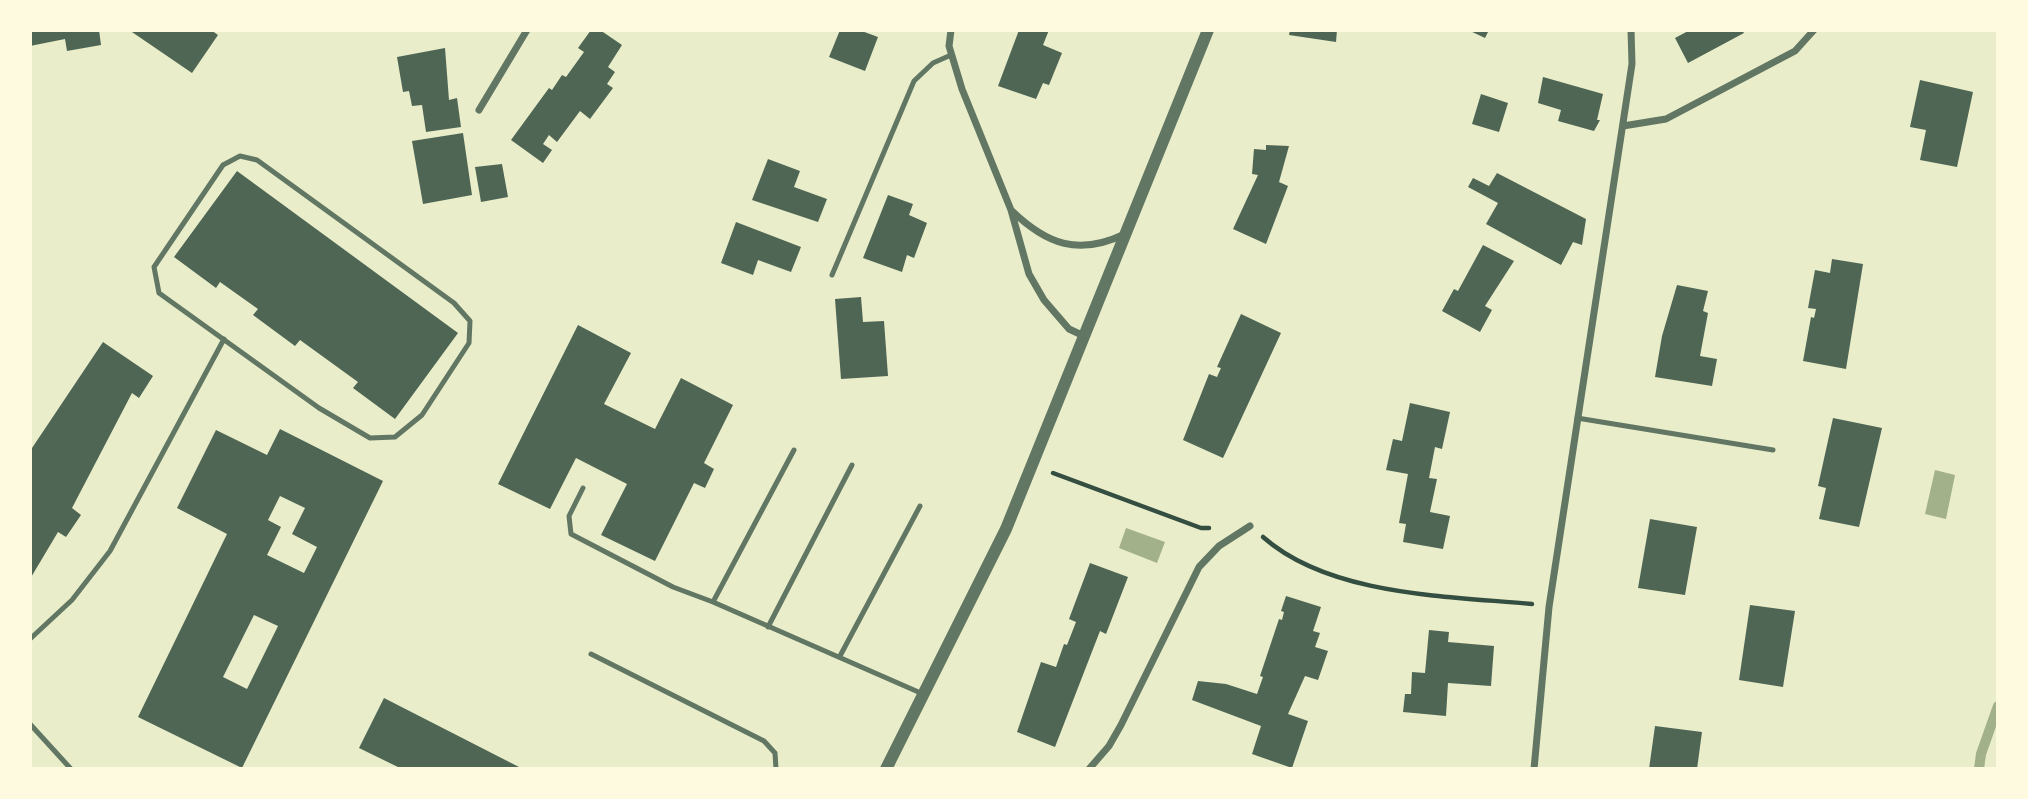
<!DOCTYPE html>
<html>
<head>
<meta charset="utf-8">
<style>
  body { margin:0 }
  #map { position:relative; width:2028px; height:799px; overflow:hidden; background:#e9edc9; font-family:"Titillium Web",sans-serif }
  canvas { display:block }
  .frame { position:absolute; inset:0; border:32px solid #fefae0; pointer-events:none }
</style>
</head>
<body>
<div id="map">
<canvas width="2028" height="799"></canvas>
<div class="frame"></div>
</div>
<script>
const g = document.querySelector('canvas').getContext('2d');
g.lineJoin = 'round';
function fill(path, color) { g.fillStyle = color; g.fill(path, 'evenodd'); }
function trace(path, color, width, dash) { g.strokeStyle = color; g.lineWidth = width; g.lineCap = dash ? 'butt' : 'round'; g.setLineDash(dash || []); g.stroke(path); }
const water = new Path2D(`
  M1935,470L1955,475L1946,519L1925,514Z
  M1126,528L1165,542L1157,563L1119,548Z`);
const stream = new Path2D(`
  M1979,769L1981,754L1998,706`);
const building = new Path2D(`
  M30,30H99L101,45L67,51L65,39L30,46Z
  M129,30H211L218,35L192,73Z
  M591,30H600L622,45L608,67L615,72L607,84L613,88L590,119L580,111L557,142L549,135L543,144L552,150L543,163L511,140L549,88L552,90L562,75L566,77L584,52L578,48Z
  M840,30H859L878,37L865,71L829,57Z
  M1019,30H1049L1043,45L1062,53L1049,85L1043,83L1036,99L998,86Z
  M1290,30H1337L1336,42L1289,35Z
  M1468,30H1489L1485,38Z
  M1690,30H1742L1744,33L1688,63L1675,38Z
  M445,48L449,100L457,98L461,127L426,132L422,105L412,106L409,91L403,92L397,57Z
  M1543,77L1603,94L1597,120H1600L1594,131L1558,121L1561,110L1538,103Z
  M1920,80L1973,92L1957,167L1920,160L1926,130L1910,127Z
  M1481,94L1508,103L1499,132L1472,124Z
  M463,133L472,195L423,204L412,141Z
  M1266,145L1289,146L1279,182L1288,186L1266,244L1233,229L1258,175L1252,174L1254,149L1266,150Z
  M768,159L800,171L794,187L827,199L818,222L752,200Z
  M502,164L508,197L481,202L475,167Z
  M237,171L458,333L395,419L353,388L358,382L300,340L295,346L253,315L258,309L220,282L216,288L174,257Z
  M1497,173L1586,219L1582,245L1573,242L1561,265L1486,224L1498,203L1468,187L1473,178L1489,186Z
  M888,195L913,204L909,215L927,223L914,258L907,255L902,272L863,258Z
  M736,222L801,247L791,272L758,260L753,275L721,263Z
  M1483,245L1514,261L1485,306L1492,310L1480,332L1442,311L1454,289L1458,291Z
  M1832,259L1863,264L1846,369L1803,361L1811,317L1814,318L1816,309L1808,308L1815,270L1830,273Z
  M1677,285L1708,291L1703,311L1708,313L1700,356L1717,359L1712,386L1655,377L1662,336Z
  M861,297L863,322L884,321L888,376L841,379L835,299Z
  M1241,314L1281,333L1223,458L1183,440L1209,374L1217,377L1221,368L1217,367Z
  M578,325L631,353L604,404L655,429L681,378L733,405L704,463L714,469L705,488L694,483L655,561L601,535L627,484L576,458L550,509L498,484Z
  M103,342L153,376L139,398L132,393L72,508L81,515L66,537L58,532L30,579V451Z
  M1410,403L1450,412L1442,449L1435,447L1429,478L1437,479L1430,512L1450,516L1443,549L1403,542L1406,524L1399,523L1408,474L1386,470L1393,439L1402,441Z
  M1833,418L1882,428L1859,527L1819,519L1826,488L1818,486Z
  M280,429L383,481L242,768L138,717L227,534L177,508L216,430L267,455ZM280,496L305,508L292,534L317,547L304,573L267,555L281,527L268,520ZM254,615L278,626L247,689L223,677Z
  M1650,519L1697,527L1685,595L1638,588Z
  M1090,563L1128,577L1106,634L1100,631L1055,747L1017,732L1041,662L1056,667L1064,644L1067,645L1076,622L1069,619Z
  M1286,596L1321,607L1313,631L1320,633L1315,647L1328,651L1318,680L1305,676L1288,714L1308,721L1292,768L1252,754L1261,726L1192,700L1198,681L1226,684L1257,694L1263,677L1260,676L1279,619L1282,620L1284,612L1281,611Z
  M1750,605L1795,611L1783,687L1739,680Z
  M1429,630L1449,632L1448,642L1494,646L1491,686L1448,683L1446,716L1403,712L1405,694H1411L1412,672L1425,673Z
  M384,698L519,767L517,769H402L359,748Z
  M1655,726L1702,732L1697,769H1649Z`);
const path = new Path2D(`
  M1053,473L1201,528H1209
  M1263,537C1330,596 1447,596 1532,604`);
const service = new Path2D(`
  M240,156L257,160L454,303L470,321L469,343L422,415L395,437L370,438L319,408L159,293L154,267L223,165Z
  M832,275L914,81L933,63L951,55
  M1577,418L1773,450
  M794,450L713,602L923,694
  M583,488L569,516L571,534L673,587L713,602
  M768,627L852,465
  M30,639L72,600L110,551L224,339
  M591,654L764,741L775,753L776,769
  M840,656L920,506
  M30,724L71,769`);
const minor = new Path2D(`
  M951,30L949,46L962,89L1011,210L1029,274L1044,300L1069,329L1084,336
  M479,110L527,30
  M1623,126L1666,119L1795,51L1814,30
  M1011,210C1047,245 1079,256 1125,234
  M1089,769L1109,746L1121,725L1199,567L1219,546L1250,526
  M1534,769L1549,607L1632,64L1631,30`);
const tertiary = new Path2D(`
  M886,769L1006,529L1208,30`);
fill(water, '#a3b18a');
trace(stream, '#a3b18a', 10);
fill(building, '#4f6655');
trace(path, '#344e41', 4.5);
trace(service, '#617663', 5);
trace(minor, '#617663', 7);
trace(tertiary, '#617663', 12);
</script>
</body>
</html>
